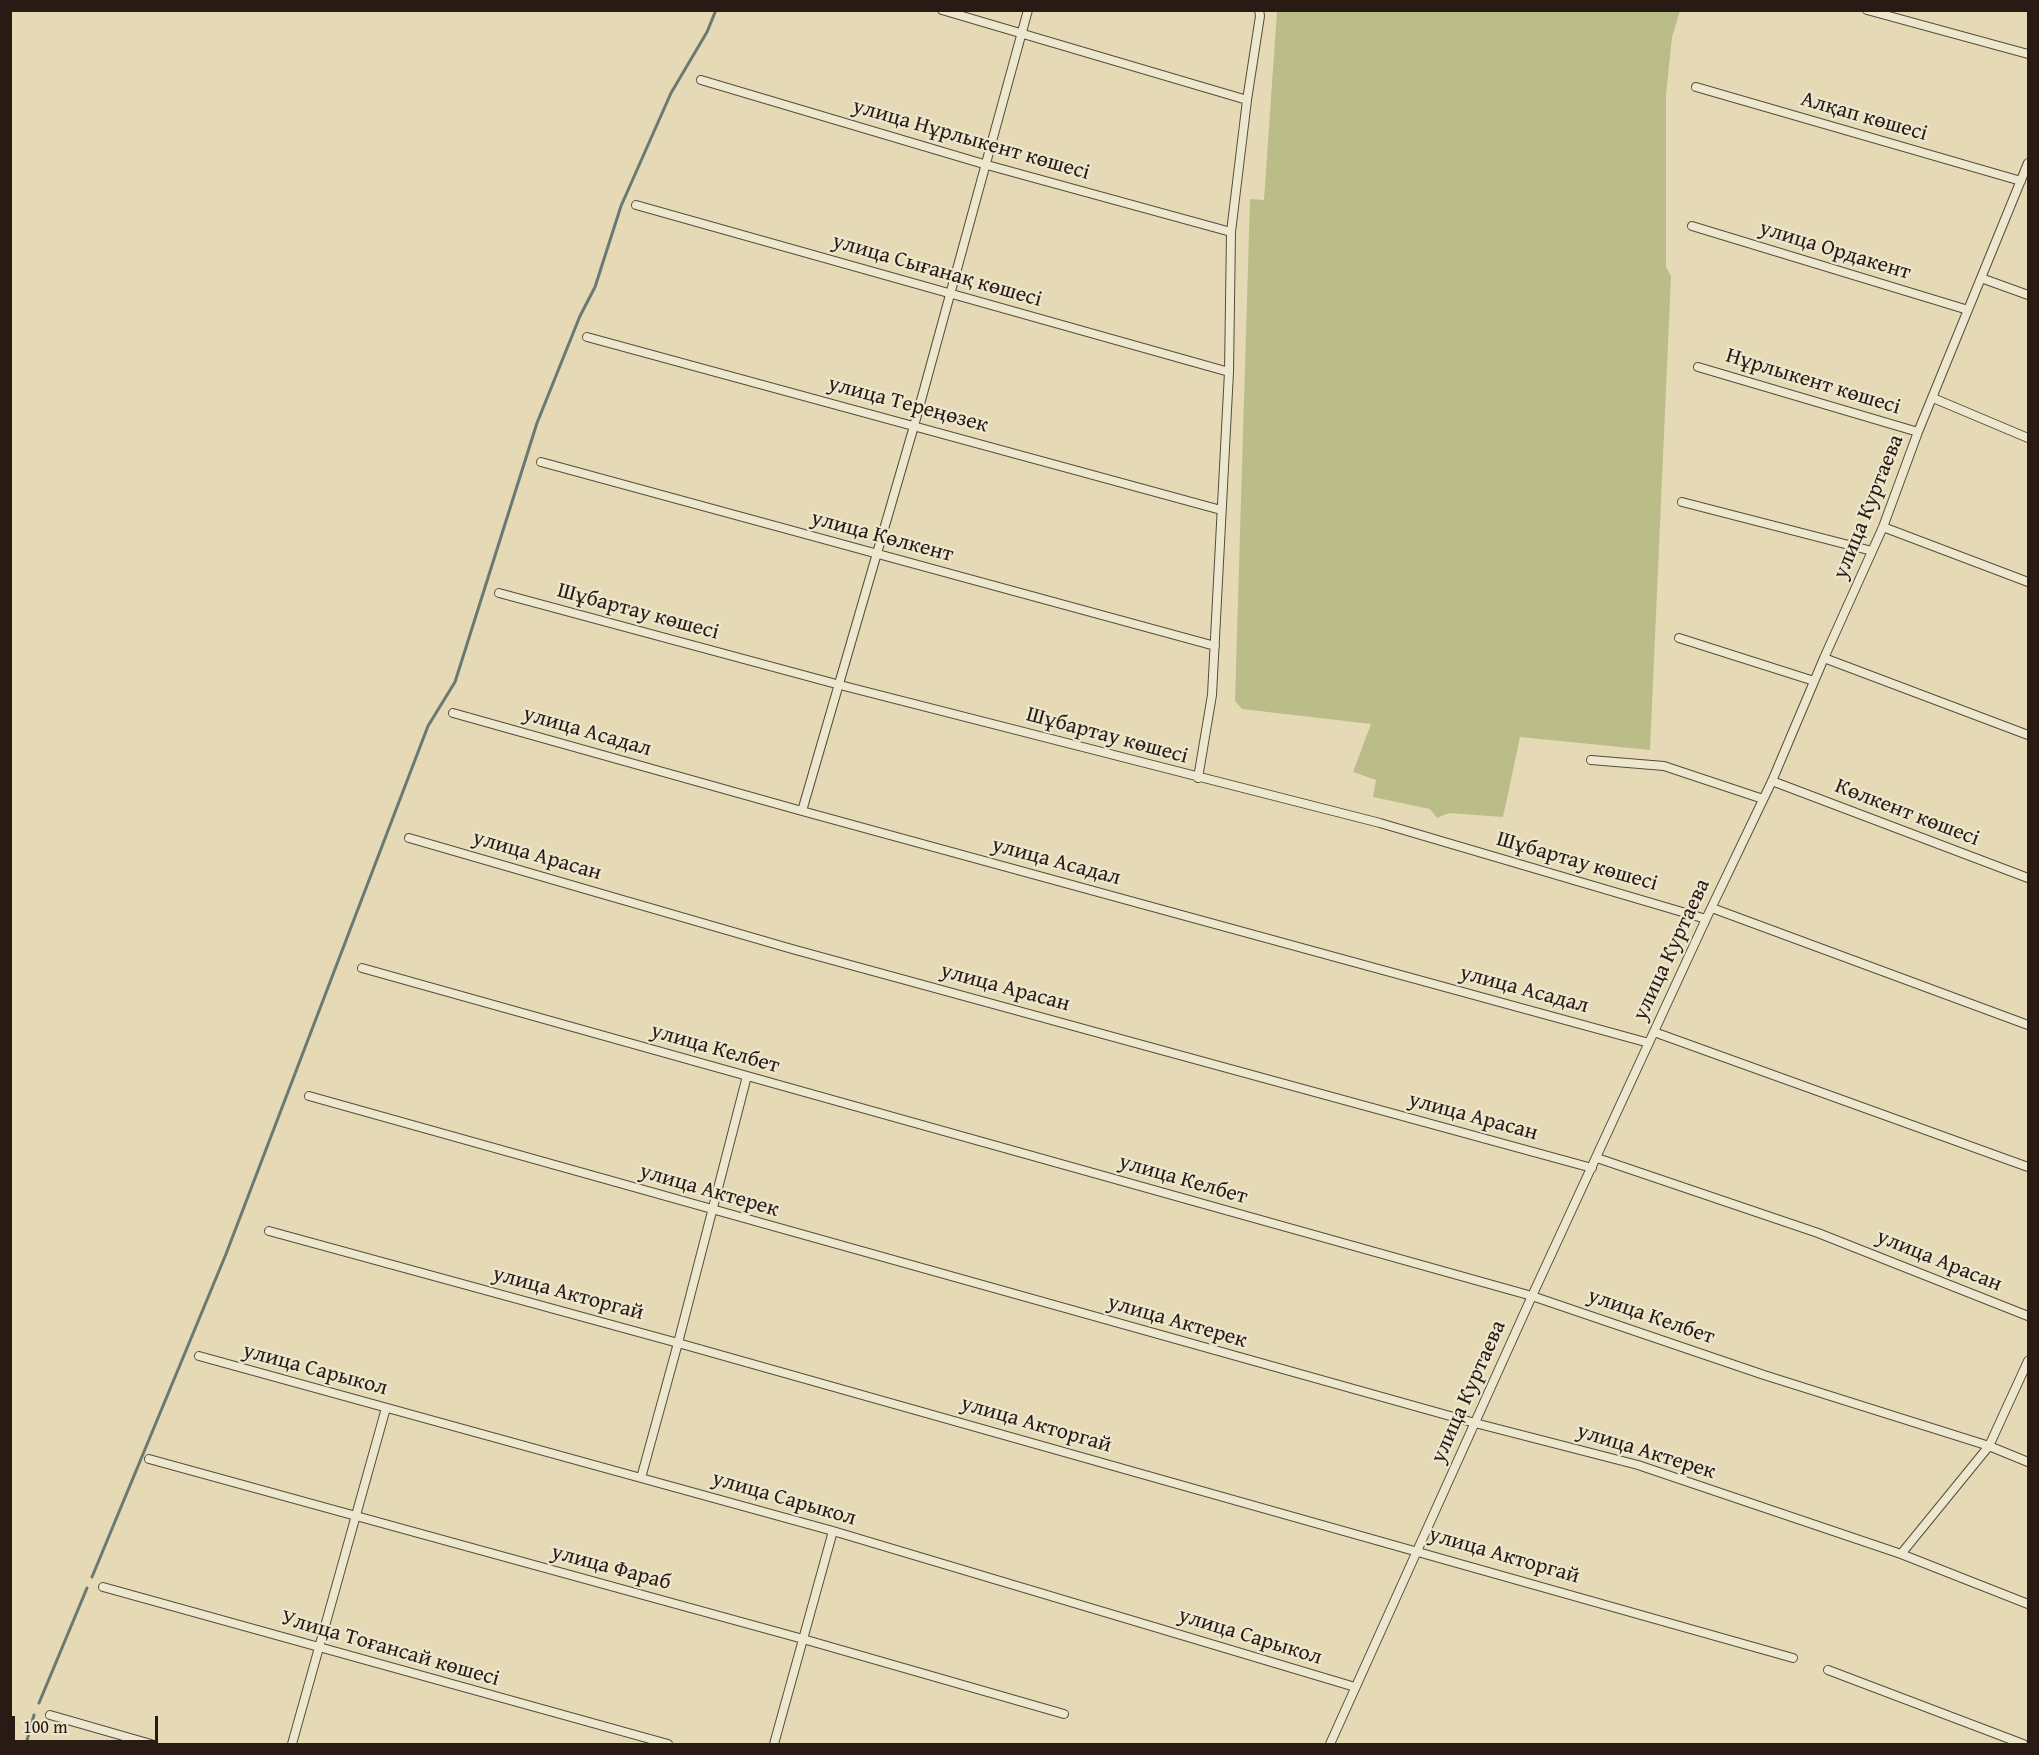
<!DOCTYPE html>
<html>
<head>
<meta charset="utf-8">
<style>
  body { margin:0 }
  #map { position:relative; width:2039px; height:1755px; overflow:hidden; background:#e5dab5; font-family:"Gentium Book Plus",serif }
  canvas { display:block }
  .frame { position:absolute; inset:0; border:12px solid #291b14; pointer-events:none }
  .scale { position:absolute; left:12px; top:1716px; width:146px; height:27px; box-sizing:border-box; border:3px solid #291b14; border-top:0; padding-left:8px; font-size:18px; line-height:21px; white-space:nowrap; color:#291b14; -webkit-text-stroke:4px #eee7cf; paint-order:stroke }
</style>
</head>
<body>
<div id="map">
<canvas width="2039" height="1755"></canvas>
<div class="frame"></div>
<div class="scale">100 m</div>
</div>
<script>
const g = document.querySelector('canvas').getContext('2d');
g.lineJoin = 'round';
function fill(path, color) { g.fillStyle = color; g.fill(path, 'evenodd'); }
function trace(path, color, width, dash) { g.strokeStyle = color; g.lineWidth = width; g.lineCap = dash ? 'butt' : 'round'; g.setLineDash(dash || []); g.stroke(path); }
function write(font, color, halo, rows, align = 'center') {
  g.font = font + ' "Gentium Book Plus",serif'; g.lineWidth = 4.5; g.setLineDash([]); g.textBaseline = 'middle'; g.strokeStyle = halo; g.fillStyle = color; for (const [text, x, y, turn = 0] of rows) {
    g.save(); g.translate(x, y); g.rotate((+turn || 0) * Math.PI / 180); g.textAlign = isNaN(turn) ? turn : align; if (halo) g.strokeText(text, 0, 0); g.fillText(text, 0, 0); g.restore();
  }
}
const green = new Path2D(`
  M1277,11H1680L1672,37L1666,94V267L1671,276L1650,750L1520,737L1503,817L1449,813L1437,818L1430,809L1373,797L1376,780L1353,772L1371,724L1242,709L1235,701L1250,199L1264,200Z`);
const stream = new Path2D(`
  M92,1577L226,1254L428,726L455,682L537,423L580,316L595,287L621,206L671,93L707,32L716,10
  M39,1703L87,1588
  M26,1744L34,1715`);
const street = new Path2D(`
  M942,10L1247,100
  M1867,10L2028,54
  M701,80L987,165L1231,232
  M1696,87L2021,181
  M636,205L1229,372
  M1692,226L1968,310
  M1981,278L2028,295
  M587,337L1221,510
  M1698,367L1918,432
  M1933,398L2028,438
  M541,462L1215,646
  M1682,502L1872,551
  M1883,527L2028,582
  M499,593L840,685L1380,823L1706,919
  M1679,638L1814,681
  M1824,658L2028,735
  M453,713L802,811L1649,1043
  M1591,760L1664,766L1763,799
  M1198,778L1212,695L1229,372L1231,232L1247,100L1260,16L1259,10
  M1772,781L2028,878
  M802,811L914,426L1028,10
  M409,838L792,949L1592,1168
  M1712,908L2028,1025
  M362,968L1532,1296L1764,1375L1989,1446L2028,1462
  M1654,1032L2028,1167
  M309,1096L1475,1423L1638,1465L1901,1554L2028,1604
  M1597,1158L1818,1233L2028,1316
  M269,1231L678,1343L1793,1658
  M199,1356L833,1531L1355,1687
  M149,1459L803,1639L1064,1714
  M641,1478L678,1343L747,1076
  M1901,1554L1989,1446L2028,1361
  M103,1587L668,1744
  M1828,1670L2023,1744
  M50,1715L151,1744
  M292,1744L386,1408
  M774,1744L833,1531
  M1330,1744L1532,1296L1706,919L1772,781L1824,658L1883,527L1918,432L2028,163`);
const streetNames = [
  ["Алқап көшесі",1864,117,16],
  ["улица Нұрлыкент көшесі",971,140,16],
  ["улица Ордакент",1835,251,17],
  ["улица Сығанақ көшесі",937,271,16],
  ["Нұрлыкент көшесі",1813,382,17],
  ["улица Тереңөзек",908,405,15],
  ["улица Куртаева",1869,507,-68],
  ["улица Көлкент",882,537,15],
  ["Шұбартау көшесі",638,612,15],
  ["улица Асадал",587,732,16],
  ["Шұбартау көшесі",1107,736,15],
  ["Көлкент көшесі",1907,813,21],
  ["улица Арасан",537,856,16],
  ["улица Асадал",1056,862,15],
  ["Шұбартау көшесі",1577,862,16],
  ["улица Куртаева",1672,950,-65],
  ["улица Арасан",1005,988,15],
  ["улица Асадал",1524,990,15],
  ["улица Келбет",715,1049,16],
  ["улица Арасан",1473,1117,15],
  ["улица Келбет",1183,1180,16],
  ["улица Актерек",709,1191,16],
  ["улица Арасан",1939,1261,22],
  ["улица Акторгай",568,1294,15],
  ["улица Келбет",1651,1317,19],
  ["улица Актерек",1177,1322,16],
  ["улица Сарыкол",315,1370,15],
  ["улица Куртаева",1469,1392,-66],
  ["улица Акторгай",1036,1425,16],
  ["улица Актерек",1646,1452,17],
  ["улица Сарыкол",784,1499,16],
  ["улица Акторгай",1504,1556,16],
  ["улица Фараб",611,1568,15],
  ["улица Сарыкол",1250,1637,17],
  ["Улица Тоғансай көшесі",390,1649,16]
];
fill(green, '#bbbd89');
trace(stream, '#6a7a72', 3);
trace(street, '#584b3c', 10);
trace(street, '#eee7cf', 8);
write('22px', '#291b14', '#eee7cf', streetNames);
</script>
</body>
</html>
